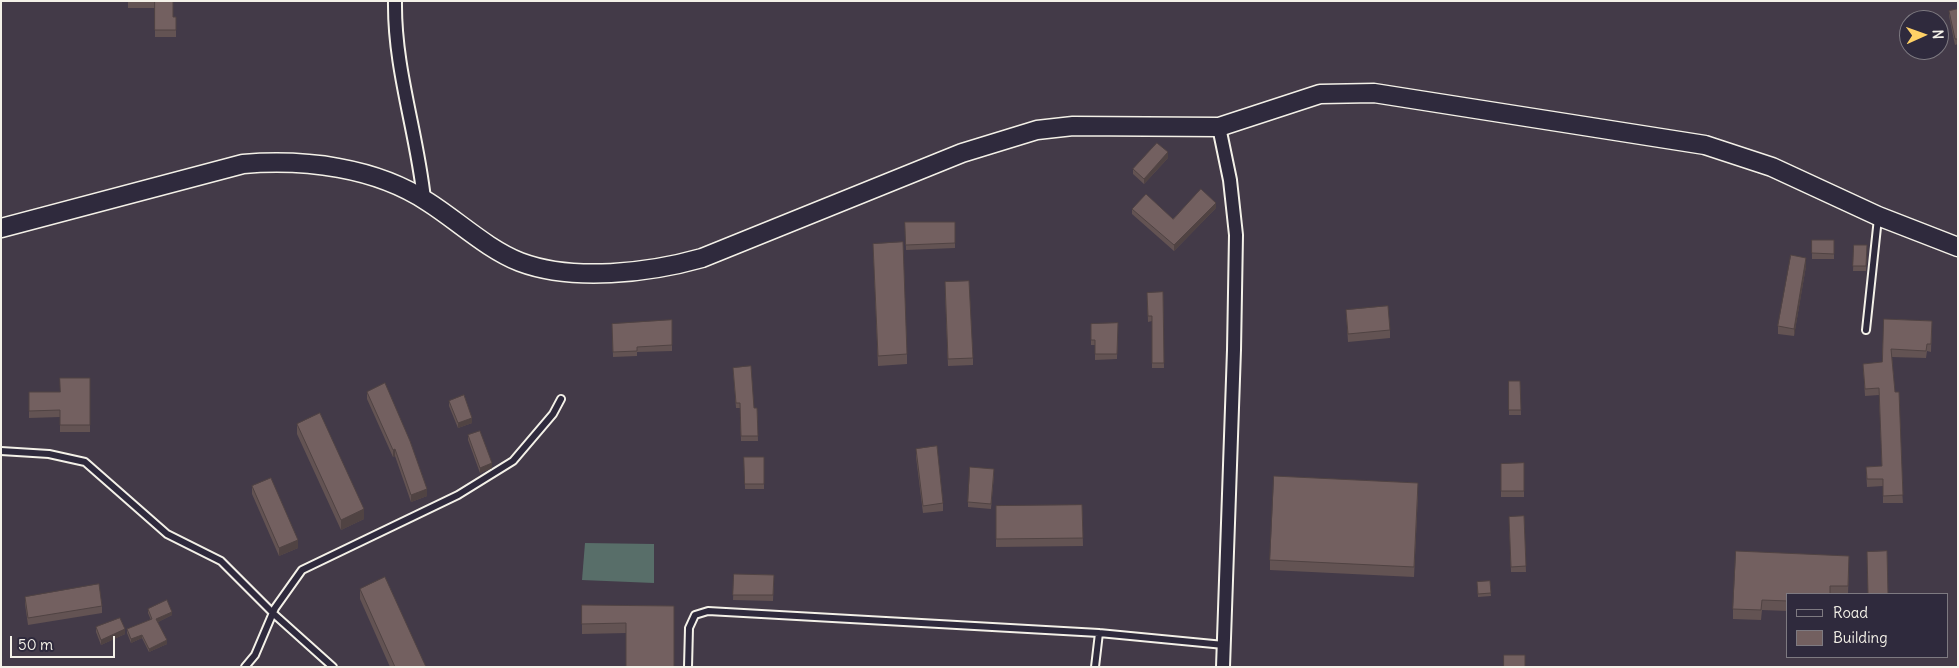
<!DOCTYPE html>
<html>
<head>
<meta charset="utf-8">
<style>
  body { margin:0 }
  #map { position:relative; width:1959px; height:668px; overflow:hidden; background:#433a48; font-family:Delius,sans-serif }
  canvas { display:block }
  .frame { position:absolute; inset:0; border:2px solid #f4f1e8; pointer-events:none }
  .legend { position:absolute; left:1786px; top:593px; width:162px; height:65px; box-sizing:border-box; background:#2f2a3d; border:1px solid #7e7a81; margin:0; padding:6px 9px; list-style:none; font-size:15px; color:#f4f1e8 }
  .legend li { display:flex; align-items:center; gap:10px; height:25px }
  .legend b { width:25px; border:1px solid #7e7a81 }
  .north { position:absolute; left:1899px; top:10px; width:50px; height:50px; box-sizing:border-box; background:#2f2a3d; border:1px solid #7e7a81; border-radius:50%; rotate:88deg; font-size:14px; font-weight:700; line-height:20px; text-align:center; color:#f4f1e8 }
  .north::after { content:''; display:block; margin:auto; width:18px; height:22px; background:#ffd166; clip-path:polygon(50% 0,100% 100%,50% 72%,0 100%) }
  .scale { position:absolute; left:10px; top:636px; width:105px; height:22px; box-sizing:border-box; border:2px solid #f4f1e8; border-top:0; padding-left:6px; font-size:15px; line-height:18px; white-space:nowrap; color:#f4f1e8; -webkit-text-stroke:4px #2f2a3d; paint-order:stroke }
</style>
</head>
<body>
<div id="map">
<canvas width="1959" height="668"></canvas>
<div class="frame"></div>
<ul class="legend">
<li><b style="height:6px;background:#2f2a3d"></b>Road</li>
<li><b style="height:14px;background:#736060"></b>Building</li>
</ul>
<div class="north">N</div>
<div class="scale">50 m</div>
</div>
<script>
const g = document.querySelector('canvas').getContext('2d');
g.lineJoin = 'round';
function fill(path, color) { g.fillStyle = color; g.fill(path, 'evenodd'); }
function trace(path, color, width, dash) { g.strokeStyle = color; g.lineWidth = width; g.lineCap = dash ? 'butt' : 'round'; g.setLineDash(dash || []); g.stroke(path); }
const green = new Path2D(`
  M585,543L654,544V583L582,580Z`);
const service = new Path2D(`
  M1866,330L1878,218
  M1,451L49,454L85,462L167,534L221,561L275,615L333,667
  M245,667L255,655L275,608L302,570L458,495L513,461L553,414L561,399
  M688,667L689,628L695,615L708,611L1099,633L1224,645
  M1095,667L1099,633`);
const minor = new Path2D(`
  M395,1C394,69 417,132 424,199
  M1219,127L1230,180L1236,235L1234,350L1223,667`);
const secondary = new Path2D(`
  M1,228L243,164C305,159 375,167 428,202C458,221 487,249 520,262C573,282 649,273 702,258L962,153L1037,130L1073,126L1219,127L1320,94L1374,93L1705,145L1772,167L1878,216L1958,247`);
const wall = new Path2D(`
  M128,1H173V17H176V37H155V8H128Z
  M1958,9V44L1955,45L1949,16V11Z
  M1168,158L1144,184L1133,174V169Z
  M1216,208L1174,251L1132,214V209L1173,219Z
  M905,222H955V248L906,250Z
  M1812,240H1834V259H1812Z
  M873,244L907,354V364L878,366Z
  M1854,245H1867L1866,271H1853Z
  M1806,266L1794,336L1778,334V326Z
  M945,290L973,358V365L948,366Z
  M1163,292L1164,368H1152V321L1148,322L1147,293Z
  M1346,310L1390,330V338L1348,342Z
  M1884,319L1932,321L1931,352L1927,351L1926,358L1892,357L1903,503H1883V486L1867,487L1866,467L1882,466L1879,395L1865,396L1863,364L1882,362Z
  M672,320V351L637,352V356L613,357L612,324Z
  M1118,323L1117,359L1095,360V345H1091V324Z
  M733,368L754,408H757L758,441H741L740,408H736Z
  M90,378V432H60V417L29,418V392H60Z
  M1509,381H1520L1521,415H1509Z
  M367,392L427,496L411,502L395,456L393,457L367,399Z
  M449,401L472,423L458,428L449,406Z
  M297,424L364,519L341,530L297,434Z
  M468,435L492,468L480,473L468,440Z
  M916,449L943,503V511L923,513L916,457Z
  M744,457H764V489H745Z
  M1524,463V497H1501V464Z
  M994,474L991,509L968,507V502Z
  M252,486L298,548L279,556L252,494Z
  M1418,493L1414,577L1270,570V560Z
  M1082,505L1083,546L996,547V506Z
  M1524,516L1526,572H1511L1509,517Z
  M1849,566L1848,594H1788V611L1762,610L1761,620L1733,619V609Z
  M734,574L774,575L773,601L733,600Z
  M1490,581L1491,596L1478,597L1477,582Z
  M360,589L426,667H390L360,599Z
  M25,597L102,606V613L28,625L25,604Z
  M582,605L674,606L626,633L582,634Z
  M148,609L172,615L158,622L167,644L149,652L142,638L131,643L127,633V629L151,620L148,613Z
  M96,627L125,634L101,645L96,632Z`);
const shadedWall = new Path2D(`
  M1168,152V158L1144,184V179Z
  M1216,203V208L1174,251V245Z
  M1806,258V266L1794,336V329Z
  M472,418V423L458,428V423Z
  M395,449V456L393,457V450Z
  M492,463V468L480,473V468Z
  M427,489V496L411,502V495Z
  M364,509V519L341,530V520Z
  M298,540V548L279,556V548Z
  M172,612V615L156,623V619Z
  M125,629V634L101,645V640Z
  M142,635V638L131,643V639Z
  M167,640V644L149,652V649Z`);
const building = new Path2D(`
  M155,1H173V17H176V30H155Z
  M1958,9V39H1955L1949,11Z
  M1157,143L1168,152L1144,179L1133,169Z
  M1201,189L1216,203L1174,245L1132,209L1146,194L1173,219Z
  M905,222H955V243L906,245Z
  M1812,240H1834V254L1812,253Z
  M903,242L907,354L878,356L873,244Z
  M1854,245H1867L1866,266H1853Z
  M1791,255L1806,258L1794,329L1778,326Z
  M969,281L973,358L948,359L945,282Z
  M1163,292L1164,363H1152V316H1148L1147,293Z
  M1388,306L1390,330L1348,334L1346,310Z
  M1884,319L1932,321L1931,344H1927L1926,351L1891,349L1895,392H1899L1903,495L1883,496V479H1867L1866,467L1882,466L1879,388L1865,389L1863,364L1882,362Z
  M672,320V345L637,347V351L613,352L612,324Z
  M1118,323L1117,354H1095V340H1091V324Z
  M751,366L754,408H757L758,436H741L740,403H736L733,368Z
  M60,378H90V425H60V410L29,411V392H60Z
  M1509,381H1520L1521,410H1509Z
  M385,383L410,441L427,489L411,495L395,449L393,450L367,392Z
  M464,395L472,418L458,423L449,401Z
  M320,413L364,509L341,520L297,424Z
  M480,431L492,463L480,468L468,435Z
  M937,446L943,503L923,506L916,449Z
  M744,457H764V484H745Z
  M1524,463V491H1501V464Z
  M970,467L994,469L991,504L968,502Z
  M1274,476L1418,483L1414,567L1270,560Z
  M271,478L298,540L279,548L252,486Z
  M1082,505L1083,538L996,539V506Z
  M1524,516L1526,566L1511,567L1509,517Z
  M1736,551L1849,556L1848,586H1830V594H1788V601L1762,600L1761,610L1733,609Z
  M1887,551L1888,594H1868L1867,552Z
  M734,574L774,575L773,595H733Z
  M385,577L426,667H395L360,589Z
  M1490,581L1491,593L1478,594L1477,582Z
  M99,584L102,606L28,618L25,597Z
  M167,600L172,612L156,619L167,640L149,649L142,635L131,639L127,629L152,619L148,609Z
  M582,605L674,606V667H626V623L582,624Z
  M120,618L125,629L101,640L96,627Z
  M1504,655H1525V667H1504Z`);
fill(green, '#586e69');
trace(service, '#f4f1e8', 10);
trace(minor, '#f4f1e8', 16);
trace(secondary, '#f4f1e8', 21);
trace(service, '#2f2a3d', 6);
trace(minor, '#2f2a3d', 12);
trace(secondary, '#2f2a3d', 18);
fill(wall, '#635353');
fill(shadedWall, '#504343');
fill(building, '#736060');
trace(building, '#504343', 1);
</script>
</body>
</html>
